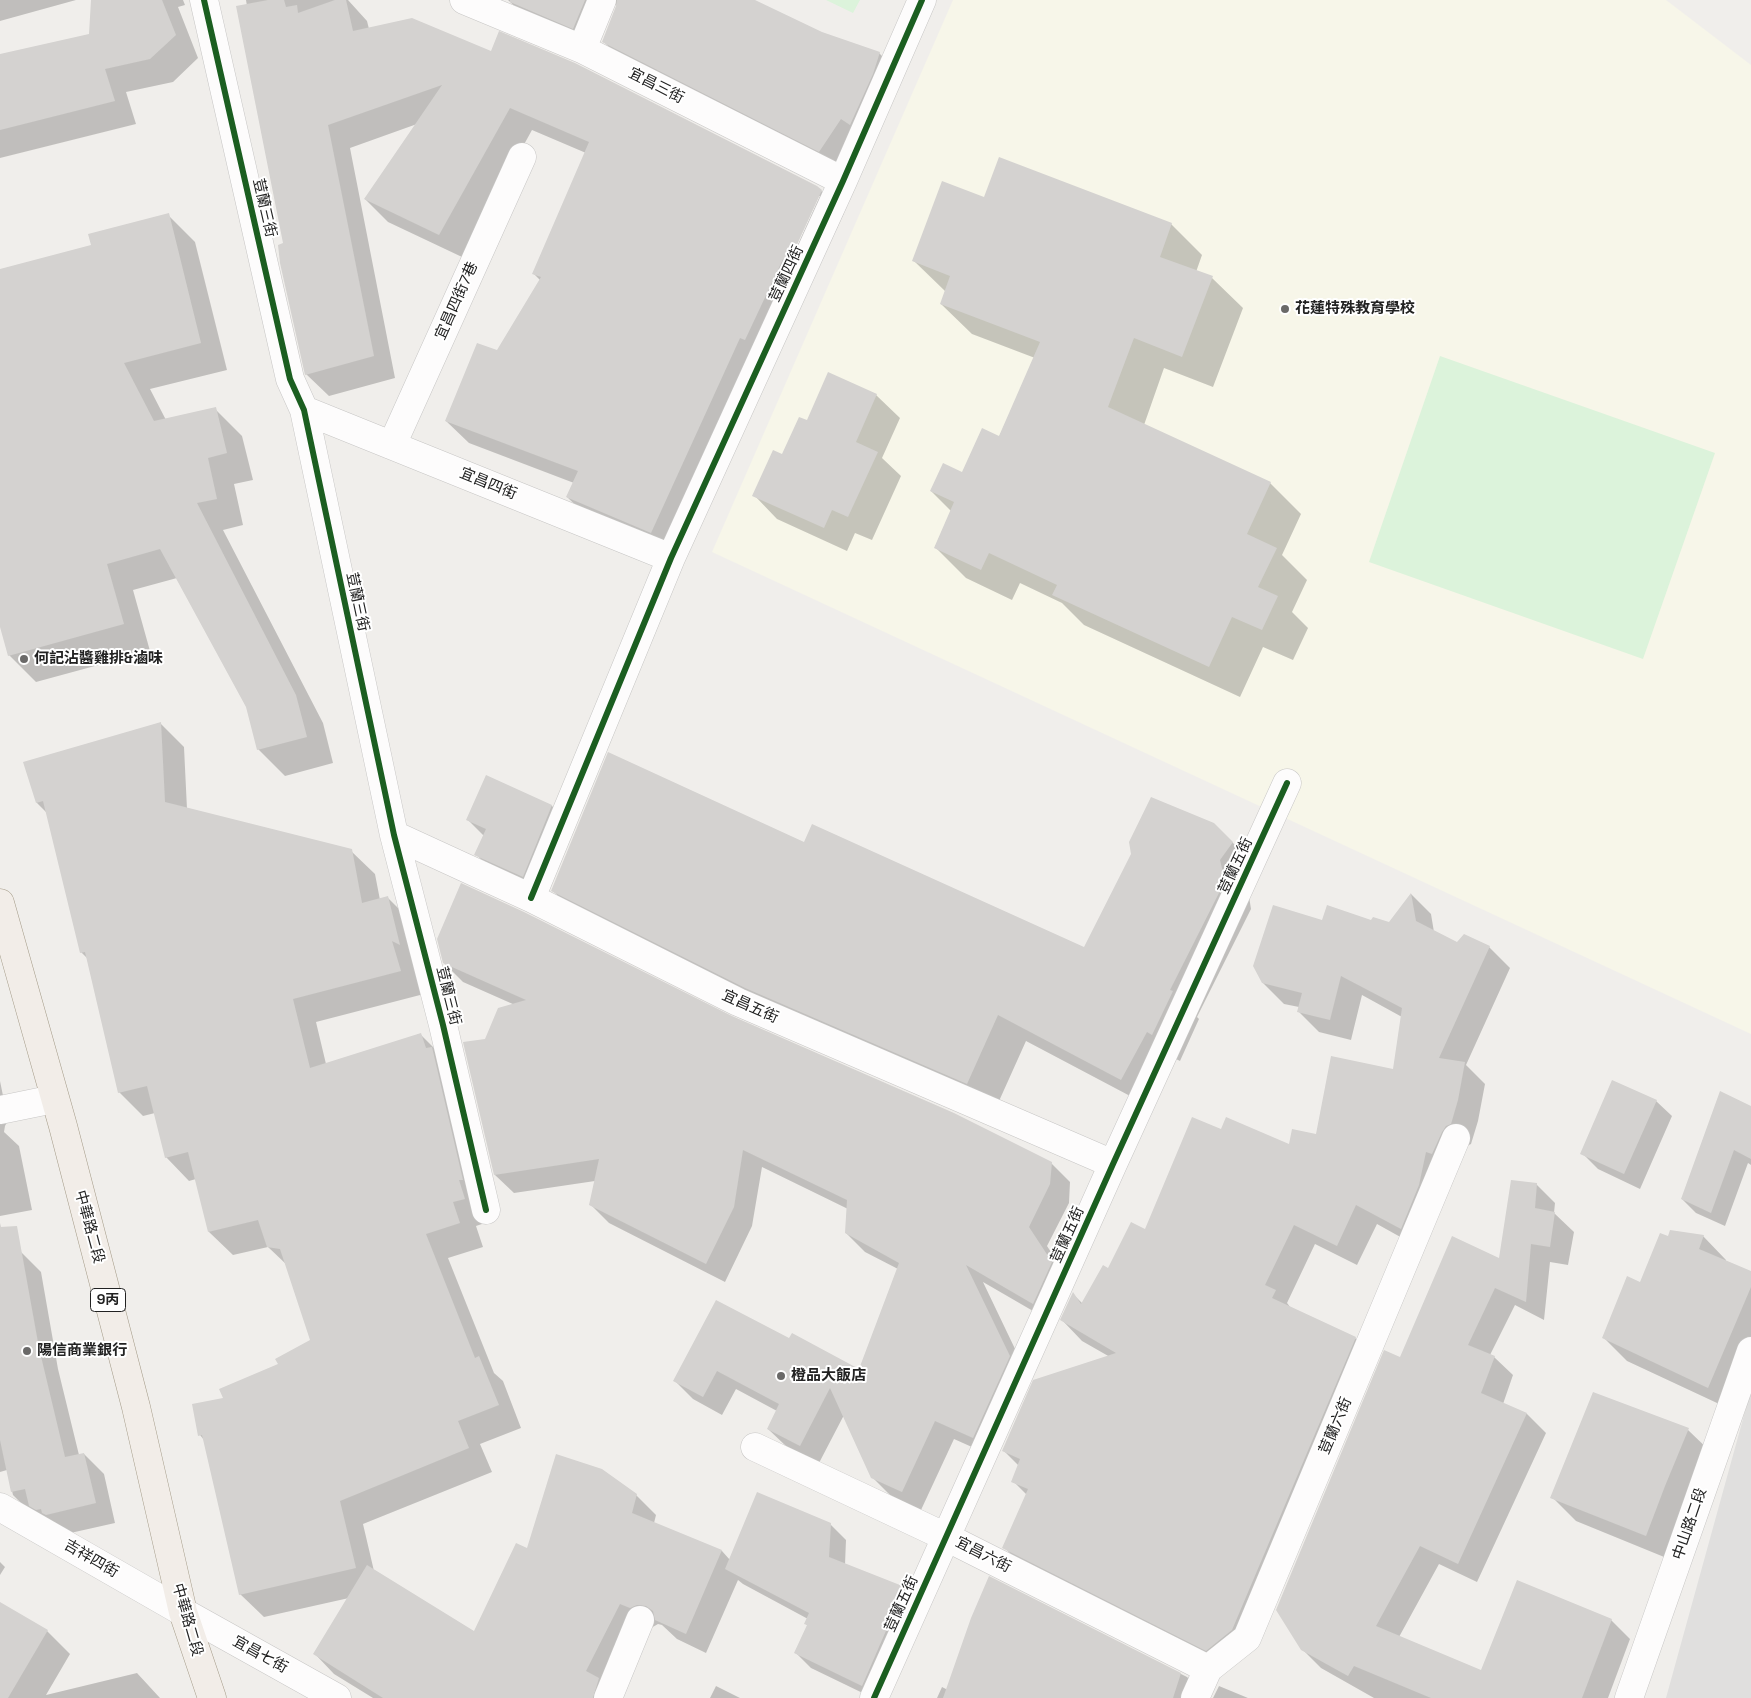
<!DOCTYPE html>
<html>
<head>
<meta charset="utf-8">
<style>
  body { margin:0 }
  canvas { display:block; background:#f0eeeb }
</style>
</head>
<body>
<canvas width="1751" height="1698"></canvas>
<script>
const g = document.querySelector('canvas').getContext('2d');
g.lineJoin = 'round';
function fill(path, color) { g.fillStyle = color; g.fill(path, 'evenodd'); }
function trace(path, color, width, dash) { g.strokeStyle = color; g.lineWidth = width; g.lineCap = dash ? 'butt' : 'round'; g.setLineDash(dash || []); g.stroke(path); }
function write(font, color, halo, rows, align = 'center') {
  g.font = font + ' "Space Grotesk","Noto Sans TC",sans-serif'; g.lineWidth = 4; g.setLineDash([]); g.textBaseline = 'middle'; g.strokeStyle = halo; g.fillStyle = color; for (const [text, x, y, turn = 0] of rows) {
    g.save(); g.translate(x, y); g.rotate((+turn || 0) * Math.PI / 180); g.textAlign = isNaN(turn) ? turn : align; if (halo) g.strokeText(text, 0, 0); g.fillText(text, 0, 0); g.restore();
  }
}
const education = new Path2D(`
  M953,0H1666L1751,65V1034L712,552Z`);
const park = new Path2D(`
  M826,0H860L853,13Z
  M1440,356L1715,453L1643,659L1369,562Z`);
const parking = new Path2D(`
  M1751,1390V1698H1666Z`);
const shadow = new Path2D(`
  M0,0H76L0,21Z
  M92,0H183L185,5L178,7L198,58L173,82L126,92L136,124L0,158V55L90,35Z
  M246,0H348L367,21L369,29L817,187L844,213L811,284L805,281L673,555L590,519L567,497L574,483L469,443L446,421L498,351L540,280L534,274L586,153L532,130L462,257L388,222L365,199L417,124L350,148L395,378L329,396L306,374ZM817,196H820L787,269L785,267Z
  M508,0H752L822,33L879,53L898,72L839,170L622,60L603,41L618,4L611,7L593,47L530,21Z
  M985,198L1171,224L1202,255L1196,272L1212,278L1243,308L1213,387L1164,368L1144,425L1270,483L1301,514L1282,555L1307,580L1292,612L1308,628L1293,660L1263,647L1240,697L1084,625L1062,603L1020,583L1012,600L966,578L935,547L951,511L931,491L963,473L999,437L1035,358L972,334L941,304L946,292L913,260Z
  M168,215L195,242L227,370L150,389L166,420L215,409L242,436L253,480L234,484L243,525L223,530L323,723L333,763L285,776L258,749L247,707L177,578L133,590L150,651L36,682L9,655L0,621V270L92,246Z
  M876,395L900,418L882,458L901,476L872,540L855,533L847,551L777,519L754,495L807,422Z
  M161,724L184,747L187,809L351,851L375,874L380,900L388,898L411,921L424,994L316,1022L326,1064L420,1034L444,1058L488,1222L476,1226L483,1247L448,1258L494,1373L503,1381L521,1428L480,1444L492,1472L363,1524L374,1571L474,1633L528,1550L636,1495L656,1515L654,1523L722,1551L730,1560L830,1524L846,1540L845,1565L904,1588L920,1604L873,1698L811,1668L796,1653L808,1626L805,1623L808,1619L743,1584L738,1580L706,1653L677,1639L662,1625L658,1624L651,1628L617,1698H373L334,1674L315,1654L349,1598L264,1617L240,1594L204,1440L200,1435L225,1398L279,1364L311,1341L287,1265L268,1247L233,1255L209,1232L196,1179L189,1181L166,1157L155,1113L143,1116L119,1092L87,958L81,952L47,813L37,803L25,763Z
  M486,777L552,806L568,822L539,892L491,870L476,854L484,836L468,820Z
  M1214,824L1242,852L1251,909L1197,1017L1199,1019L1180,1061L1174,1058L1149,1106L1026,1041L995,1110L580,917L552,890L804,844L1085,949Z
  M1411,894L1431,914L1434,932L1458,943L1489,947L1510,968L1466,1065L1485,1084L1478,1121L1471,1144L1467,1146L1422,1249L1377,1224L1357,1265L1315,1244L1287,1303L1291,1308L1355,1338L1376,1358L1227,1670L1024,1568L1004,1547L1027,1495L1013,1481L1019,1466L1003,1450L1110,1357L1082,1341L1062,1320L1073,1294L1082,1303L1109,1270L1145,1231L1221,1131L1290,1146L1317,1135L1394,1070L1402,1017L1362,995L1351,1040L1319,1032L1298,1011L1299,1007L1284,1004L1263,983L1323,922L1372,921L1389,924Z
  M444,963L731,1017L1051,1163L1070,1182L1069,1203L1047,1246L1070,1281L1052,1322L983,1282L1028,1376L992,1456L954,1439L921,1510L891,1496L872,1477L844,1415L819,1463L787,1447L768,1429L777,1411L736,1389L722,1415L693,1399L675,1381L789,1340L860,1370L898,1269L865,1252L846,1233L848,1209L762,1167L752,1226L725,1282L609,1223L590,1204L595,1181L514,1193L495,1175L486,1040L515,1005L463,982Z
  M0,1081L8,1120L5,1126L4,1132L19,1146L32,1210L0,1216Z
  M1656,1101L1672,1116L1640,1189L1598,1169L1582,1153Z
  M1751,1108V1165L1748,1163L1725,1226L1696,1213L1682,1199Z
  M1536,1184L1555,1203L1554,1213L1574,1232L1568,1265L1550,1262L1544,1320L1515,1305L1490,1355L1494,1357L1513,1375L1503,1404L1527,1414L1546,1433L1477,1582L1439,1564L1399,1637L1482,1672L1611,1620L1630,1639L1608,1698H1374L1321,1668L1302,1649L1401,1359L1500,1260Z
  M0,1223L5,1255L21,1252L41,1272L58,1369L79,1455L84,1454L104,1474L115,1523L66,1534L33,1515L13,1495L7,1470L0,1472Z
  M1703,1236L1726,1260V1262L1751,1272V1366L1732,1410L1627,1361L1603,1337L1641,1283L1669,1237Z
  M1593,1394L1688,1430L1712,1453L1669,1559L1576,1521L1552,1497Z
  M0,1562L5,1567L0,1575Z
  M990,1578L1187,1677L1208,1698H937L942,1687L948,1690Z
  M0,1603L47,1631L70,1654L46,1695L137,1673L160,1698H0Z
  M716,1686L740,1698H710Z
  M1219,1686L1248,1698H1213Z`);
const building = new Path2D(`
  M91,0H162L176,35L150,59L105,69L115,101L0,130V54L89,34Z
  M268,0H284L286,7L297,5L298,13L335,0H346L353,31L412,18L491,51L499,31L575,63L817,186L822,190L789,262L783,259L745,340L740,338L651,533L566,497L578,471L445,421L477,343L497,350L541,277L532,274L589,142L510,108L439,235L364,199L442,85L328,125L374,356L305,375L280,263L278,245L283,243L236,6Z
  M510,0H585L573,29L510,2Z
  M617,0H755L822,32L880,52L873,74L850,125L841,119L819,152L602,42L616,6Z
  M999,157L1172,223L1160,257L1213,276L1182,357L1134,338L1108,407L1271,482L1247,534L1277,548L1258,587L1278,596L1262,630L1232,617L1209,667L1052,595L1057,585L989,553L981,570L934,548L954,502L930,491L943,463L962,472L982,428L999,436L1040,342L940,304L950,276L912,261L942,181L984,197Z
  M169,213L201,343L124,363L154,421L216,407L227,453L208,458L217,499L197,503L296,695L307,737L257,750L246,707L160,549L107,564L124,624L8,656L0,627V269L91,245L88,234Z
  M828,372L877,394L856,442L878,452L848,517L832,510L824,528L752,496L773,450L782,454L799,417L807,420Z
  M161,722L165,802L352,849L362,903L388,896L400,945L392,941L401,971L293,999L310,1068L421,1033L426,1048L432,1047L463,1180H459L465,1199L453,1202L460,1223L426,1234L475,1358L479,1356L499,1405L458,1421L469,1448L340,1501L356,1568L239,1595L202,1435L198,1436L192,1404L223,1398L219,1389L278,1364L275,1359L310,1340L280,1249L267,1247L258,1220L208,1232L188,1152L165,1158L147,1086L118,1093L85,952L80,953L43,801L36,803L23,762Z
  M608,752L804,842L812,824L1084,947L1131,854L1129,842L1151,797L1214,823L1233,842L1220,860L1225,881L1170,990L1173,991L1152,1035L1147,1032L1121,1080L998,1015L967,1084L745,988L551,891Z
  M486,775L552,805L523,877L474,855L486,829L466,820Z
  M461,883L524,912L732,1016L954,1113L1052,1162L1050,1184L1029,1227L1052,1262L1033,1304L966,1265L1010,1356L973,1438L935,1421L902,1492L871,1478L830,1388L800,1446L767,1429L779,1404L717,1371L703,1397L673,1381L716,1300L789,1338L792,1333L859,1369L899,1263L845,1233L847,1200L743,1150L734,1207L706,1264L589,1205L599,1159L494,1175L463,1042L485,1039L498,1008L526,1000L443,963L437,939Z
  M1411,893L1416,921L1457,942L1464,934L1490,946L1439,1058L1465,1062L1458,1100L1451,1124L1446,1126L1442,1132L1432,1154L1426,1152L1419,1185L1401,1229L1356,1205L1337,1246L1294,1225L1265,1285L1276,1290L1272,1298L1356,1337L1232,1630L1206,1651L1002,1548L1028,1489L1011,1482L1020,1459L1002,1451L1033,1380L1116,1353L1060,1320L1073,1292L1081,1304L1103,1265L1108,1268L1131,1222L1145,1229L1192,1117L1221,1129L1226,1117L1289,1144L1292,1129L1316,1134L1331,1056L1393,1069L1402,1008L1341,976L1330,1020L1297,1012L1302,993L1262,983L1253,966L1273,905L1322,920L1327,905L1371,920L1373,917L1389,922Z
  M1612,1080L1657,1100L1624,1174L1580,1154Z
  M1720,1091L1751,1106V1159L1734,1150L1711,1213L1681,1199Z
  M1511,1180L1537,1183L1535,1208L1555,1212L1550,1247L1531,1244L1526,1302L1495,1288L1468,1345L1495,1356L1481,1393L1527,1413L1458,1564L1420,1546L1376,1626L1481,1670L1517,1580L1612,1619L1582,1698H1431L1354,1666L1348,1676L1301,1650L1276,1610L1384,1350L1400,1357L1452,1236L1499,1258Z
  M17,1226L39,1348L65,1457L84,1453L96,1503L46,1515L42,1513L41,1509L36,1510L29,1506L25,1489L11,1492L0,1440V1227Z
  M1670,1230L1704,1235L1699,1249L1751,1271V1287L1708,1388L1602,1338L1627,1276L1640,1282L1660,1233L1668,1236Z
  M1593,1392L1689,1428L1665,1486L1646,1536L1550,1498Z
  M556,1454L602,1469L637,1494L632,1513L722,1550L686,1634L655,1620L653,1611L646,1606L637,1605L630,1608L620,1604L586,1671L599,1678L593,1698H383L313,1654L367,1565L474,1631L516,1543L527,1548Z
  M757,1492L831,1523L829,1557L905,1587L862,1686L794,1653L807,1625L804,1624L809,1613L725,1569Z
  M989,1576L1181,1673L1173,1698H943L971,1618Z
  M0,1602L48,1630L8,1698H0Z`);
const minor = new Path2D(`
  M204,0L290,379L304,410L394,835L443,1025L486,1210
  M464,0L582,49L843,181
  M582,49L602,0
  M304,410L671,558
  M392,445L522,157
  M394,835L531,898L738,1002L1113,1164
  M531,898L671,558L843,181L922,0
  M0,1110L54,1099
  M755,1447L946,1537L1208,1669
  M183,1612L337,1698
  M608,1698L640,1620
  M874,1698L1113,1164L1287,783
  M1195,1698L1208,1669L1247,1638L1456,1138`);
const tertiary = new Path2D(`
  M0,1507L183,1612
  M1629,1698L1751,1351`);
const primary = new Path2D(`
  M0,903L63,1126L136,1407L183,1612L212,1698`);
const cycleway = new Path2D(`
  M204,0L290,379L304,410L394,835L443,1025L486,1210
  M531,898L671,558L843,181L922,0
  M874,1698L1113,1164L1287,783`);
const markers = [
  [1285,309,5,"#6a6968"],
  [24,659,5,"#6a6968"],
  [27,1351,5,"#6a6968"],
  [781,1376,5,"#6a6968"]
];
const shields = [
  [108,1300,35]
];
const shieldNames = [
  ["9丙",108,1300]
];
const streetNames = [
  ["宜昌三街",656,86,27],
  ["荳蘭三街",264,208,77],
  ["荳蘭四街",787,274,-65],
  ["宜昌四街7巷",457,301,-66],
  ["宜昌四街",488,484,22],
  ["荳蘭三街",357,602,78],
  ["荳蘭五街",1236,866,-65],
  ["荳蘭三街",448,996,76],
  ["宜昌五街",750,1007,24],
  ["中華路二段",89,1227,75],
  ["荳蘭五街",1068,1235,-66],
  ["荳蘭六街",1336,1426,-67],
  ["中山路二段",1690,1524,-71],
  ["宜昌六街",983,1555,27],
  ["吉祥四街",91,1559,30],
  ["荳蘭五街",902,1604,-66],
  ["中華路二段",187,1620,74],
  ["宜昌七街",260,1655,29]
];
const poiNames = [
  ["花蓮特殊教育學校",1295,309],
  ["何記沾醬雞排&滷味",34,659],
  ["陽信商業銀行",37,1351],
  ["橙品大飯店",791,1376]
];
fill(education, '#f7f6e9');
fill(park, '#dcf3db');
fill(parking, '#e0dfde');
fill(shadow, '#0003');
fill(building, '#d4d2d0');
trace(minor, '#c7c6c5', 29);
trace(tertiary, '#c7c6c5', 29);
trace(primary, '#a59c89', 29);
trace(minor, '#fdfcfc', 28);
trace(tertiary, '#fdfcfc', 28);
trace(primary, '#f2ede8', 28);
trace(cycleway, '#1b5e20', 6);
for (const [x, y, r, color] of markers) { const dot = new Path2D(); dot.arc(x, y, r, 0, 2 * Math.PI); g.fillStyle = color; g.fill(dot); trace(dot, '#fff', 2); }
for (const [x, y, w] of shields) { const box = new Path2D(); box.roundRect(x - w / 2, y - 11.5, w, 23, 4); g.fillStyle = '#fff'; g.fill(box); trace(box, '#222', 1); }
write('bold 14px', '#222', null, shieldNames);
write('15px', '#222', '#fff', streetNames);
write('bold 15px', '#222', '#fff', poiNames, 'left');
</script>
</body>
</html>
